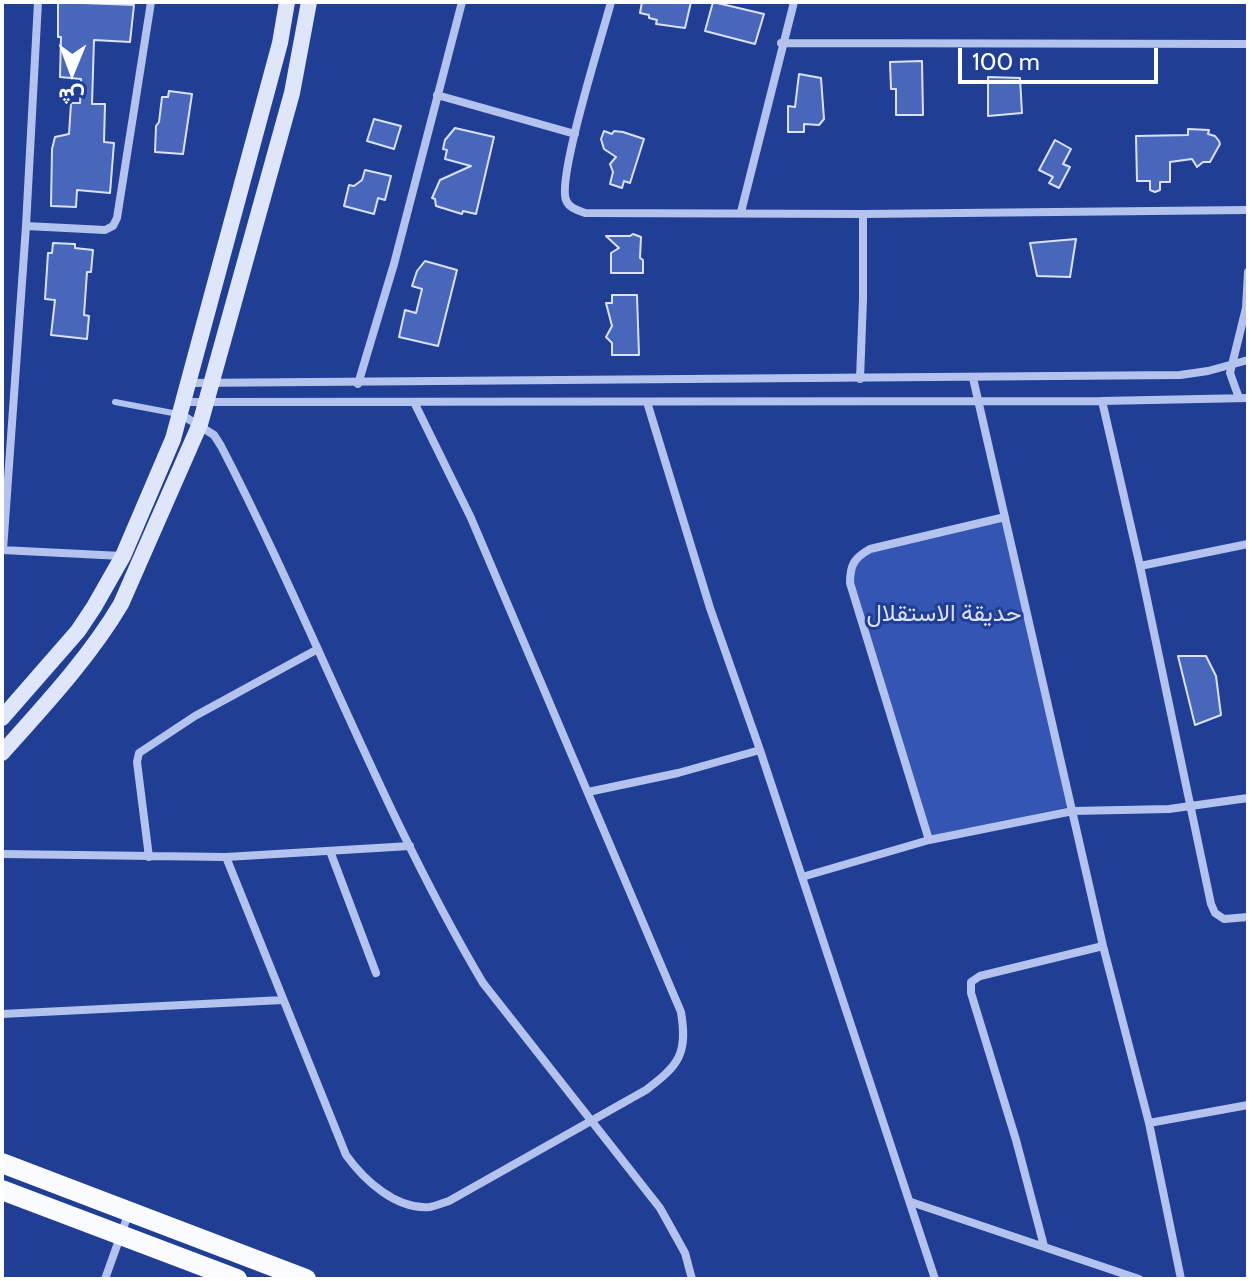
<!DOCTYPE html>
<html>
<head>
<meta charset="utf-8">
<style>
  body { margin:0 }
  #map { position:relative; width:1250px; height:1281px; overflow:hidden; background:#203e94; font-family:Cabin,Vazirmatn,sans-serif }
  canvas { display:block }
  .frame { position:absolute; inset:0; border:4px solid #fff; pointer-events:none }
  .north { position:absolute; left:32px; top:32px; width:80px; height:80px; -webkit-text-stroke:6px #203e94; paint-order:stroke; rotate:181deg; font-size:22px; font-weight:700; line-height:32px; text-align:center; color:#fff }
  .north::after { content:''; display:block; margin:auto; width:28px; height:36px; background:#fff; clip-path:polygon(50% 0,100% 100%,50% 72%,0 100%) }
  .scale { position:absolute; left:958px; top:48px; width:200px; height:36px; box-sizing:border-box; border:4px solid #fff; border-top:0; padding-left:10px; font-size:24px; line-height:28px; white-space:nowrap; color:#fff; -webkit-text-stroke:6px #203e94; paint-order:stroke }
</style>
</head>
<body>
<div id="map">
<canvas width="1250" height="1281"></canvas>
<div class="frame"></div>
<div class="north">ش</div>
<div class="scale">100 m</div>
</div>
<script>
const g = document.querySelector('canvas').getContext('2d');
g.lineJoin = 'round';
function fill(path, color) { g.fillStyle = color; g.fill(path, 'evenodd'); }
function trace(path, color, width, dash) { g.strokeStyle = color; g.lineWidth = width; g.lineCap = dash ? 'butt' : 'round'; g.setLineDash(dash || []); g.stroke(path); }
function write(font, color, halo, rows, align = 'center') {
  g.font = font + ' Cabin,Vazirmatn,sans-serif'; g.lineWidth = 6; g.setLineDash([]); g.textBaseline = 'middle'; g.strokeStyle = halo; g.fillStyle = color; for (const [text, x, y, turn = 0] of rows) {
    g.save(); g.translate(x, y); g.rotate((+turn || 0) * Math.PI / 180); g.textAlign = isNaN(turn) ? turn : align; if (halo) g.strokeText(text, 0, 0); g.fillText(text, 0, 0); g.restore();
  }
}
const green = new Path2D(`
  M1005,517L1072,806L929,840L850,583L857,556Z`);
const building = new Path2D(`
  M58,2L134,5L130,42L94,40L92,104H105L104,142L114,143L110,193L77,190L76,207L51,206L52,149L55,137L69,134L71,103H80L81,79L60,77L61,37H58Z
  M642,2H691L685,28L656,24L657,20L649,18V15L640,13Z
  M713,2L764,14L755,44L705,31Z
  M922,61L923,115H896V89H891L890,62Z
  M799,74L821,78L824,119L819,125L804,124V132H788V106L795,107Z
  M988,77L1020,78L1022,113L988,116Z
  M169,91L192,94L183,154L155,152L156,126L159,122L162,97H168Z
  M374,119L401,126L394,149L367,141Z
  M455,128L494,137L476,214L463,211L462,214L436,206L435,199L432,198L440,180L471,166L445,159L447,150L443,149L445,140Z
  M1188,129L1209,130L1208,134L1215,136L1219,141L1220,144L1210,162H1203L1197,167L1192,159L1170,162V182H1160V190L1155,192L1150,190V181H1137L1136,136L1188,135Z
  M604,131L612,134L614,131L623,132L644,139L630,183L624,181L622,188L610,184L613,172L610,164L616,157L604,149L601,139Z
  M1055,140L1071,149L1063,164L1070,167L1059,188L1049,183L1053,177L1039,170Z
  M365,170L391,176L385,200L378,198L374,214L344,206L349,185L354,186L362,180Z
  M633,234L641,237L640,258L643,260V273H611V253L619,248L606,236H630Z
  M1076,239L1070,277L1037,276L1030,243Z
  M53,243L75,244V248L93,250L91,272H87L84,315L89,316L87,339L51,335L55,300L45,299L48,253H52Z
  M425,261L457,270L438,346L399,337L405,310L416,313L422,289L412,286L417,271Z
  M612,295H637L639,355H612V343L606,337L612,326L606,303H612Z
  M1178,656H1206L1216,676L1221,715L1195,725Z`);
const lane = new Path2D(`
  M115,402L178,414`);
const street = new Path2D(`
  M611,2C603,33 557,177 566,200C569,208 577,210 585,213L863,214L1248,210
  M781,43L1248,44
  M437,95L575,134
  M741,212L794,2
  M26,226L105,230L113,226L117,218L151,2
  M973,378L1103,946L1149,1123L1181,1279
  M860,379L863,299V214
  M189,383L1180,375L1208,371L1248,360
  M358,384L394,264L462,2
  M1239,398L1230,373L1246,308L1248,272
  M1102,401L1140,566L1211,904L1215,913L1224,919L1248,917
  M184,402L1102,401L1248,398
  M647,402L710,608L760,750L935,1279
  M182,415L214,435L221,446C313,623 381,811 483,983L660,1208L685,1253L692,1279
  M2,550L122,556
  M3,550L26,226L38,2
  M1140,566L1248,544
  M588,792L678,773L760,750
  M929,840L850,583C850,565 854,558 870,549L1005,517
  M330,851L376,973
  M2,854L226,857L410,846
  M149,857L137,762L139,753L195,716L316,650
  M226,857L346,1155C364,1180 396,1210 430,1207C436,1206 443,1203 449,1201L646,1090C679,1065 688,1054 681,1012L471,518L414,402
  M802,877L929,840L1073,811L1169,809L1248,798
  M2,1014L283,1000
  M1149,1123L1248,1105
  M911,1202L1139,1279
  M1044,1246L1016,1140L971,993V982L980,976L1103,946
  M105,1279L129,1212`);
const secondary = new Path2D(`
  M2,718L78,631L94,607L123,556L173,439L280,43L287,2
  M2,753C44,706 89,658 121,604L200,424L292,93L309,2`);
const primary = new Path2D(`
  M2,1163L306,1279
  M2,1190L237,1279`);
const parkNames = [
  ["حديقة الاستقلال",944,614]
];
fill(green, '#3456b2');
fill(building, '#4967ba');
trace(building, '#d9e2fa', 2);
trace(lane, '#b3c3ee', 6);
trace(street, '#b3c3ee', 8);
trace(secondary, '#e0e6fa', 16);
trace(primary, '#fafbff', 20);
write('24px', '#d9e2fa', '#203e94', parkNames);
</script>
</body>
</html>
